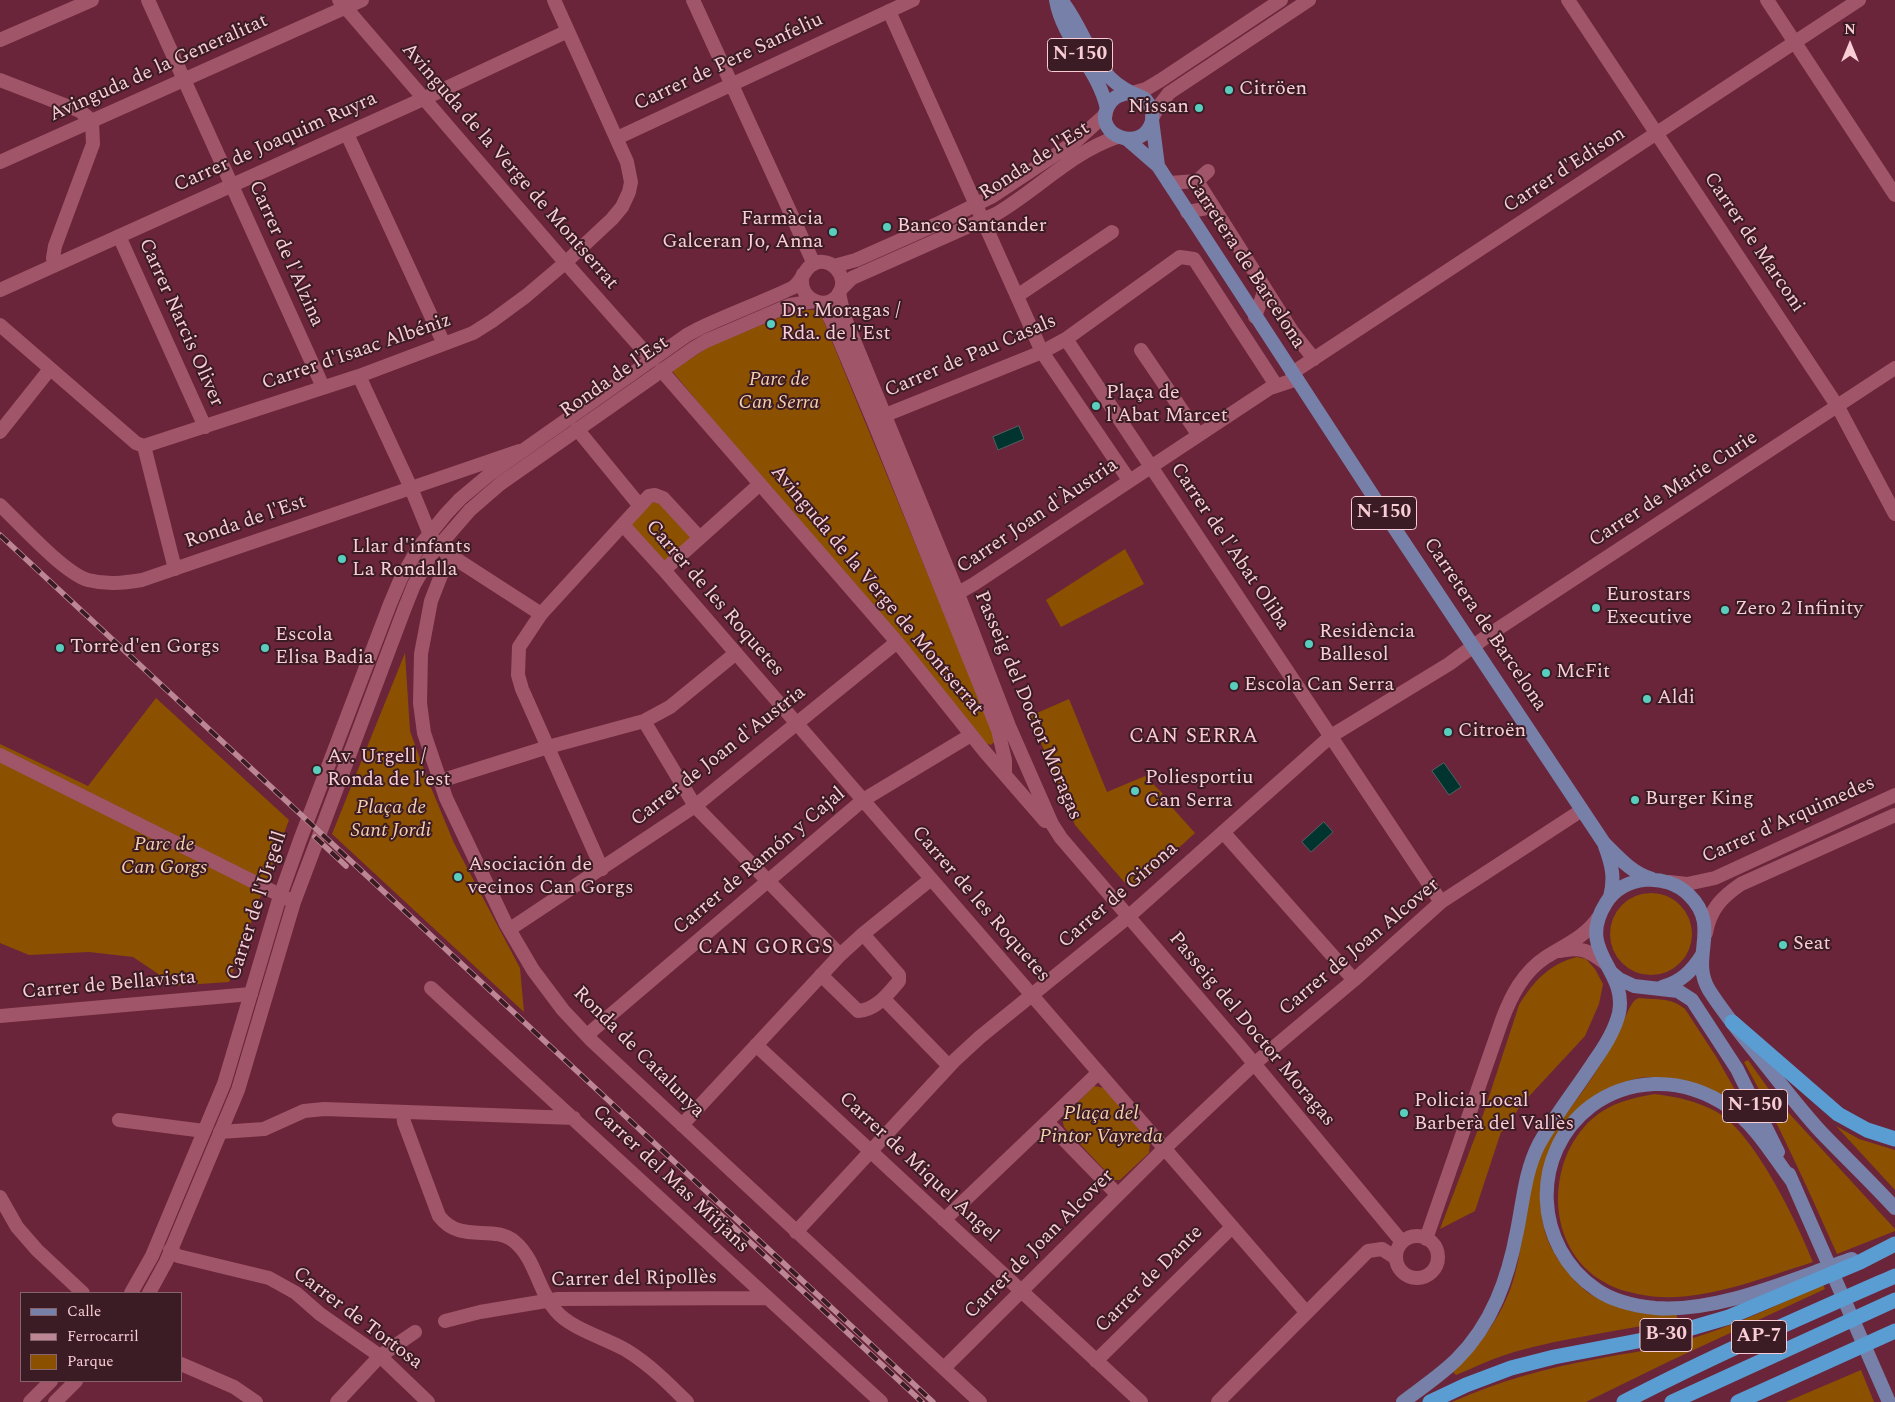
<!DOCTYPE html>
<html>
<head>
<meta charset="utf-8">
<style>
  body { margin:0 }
  #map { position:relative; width:1895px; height:1402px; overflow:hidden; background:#6a253a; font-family:Spectral,serif }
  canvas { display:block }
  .legend { position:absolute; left:20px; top:1292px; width:162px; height:90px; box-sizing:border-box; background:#3b1c24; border:1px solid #87636b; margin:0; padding:6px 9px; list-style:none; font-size:15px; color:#f9cdd6 }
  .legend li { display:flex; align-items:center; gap:10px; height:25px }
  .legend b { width:25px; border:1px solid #87636b }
  .north { position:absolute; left:1825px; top:20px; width:50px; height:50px; -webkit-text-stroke:4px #3b1c24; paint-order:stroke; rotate:0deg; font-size:14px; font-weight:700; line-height:20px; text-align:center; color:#f9cdd6 }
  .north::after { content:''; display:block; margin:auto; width:18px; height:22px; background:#f9cdd6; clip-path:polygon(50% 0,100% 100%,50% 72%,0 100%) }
</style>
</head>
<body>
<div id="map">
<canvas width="1895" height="1402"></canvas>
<ul class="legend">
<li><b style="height:6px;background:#7680a8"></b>Calle</li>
<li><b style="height:6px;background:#bd8694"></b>Ferrocarril</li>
<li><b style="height:14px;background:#8b5000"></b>Parque</li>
</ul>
<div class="north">N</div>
</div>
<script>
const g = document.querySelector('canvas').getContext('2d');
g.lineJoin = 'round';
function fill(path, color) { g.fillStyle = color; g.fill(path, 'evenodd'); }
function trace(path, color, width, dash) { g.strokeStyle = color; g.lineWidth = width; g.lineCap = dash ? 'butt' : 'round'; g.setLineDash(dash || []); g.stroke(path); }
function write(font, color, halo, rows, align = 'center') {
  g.font = font + ' Spectral,serif'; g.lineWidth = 4; g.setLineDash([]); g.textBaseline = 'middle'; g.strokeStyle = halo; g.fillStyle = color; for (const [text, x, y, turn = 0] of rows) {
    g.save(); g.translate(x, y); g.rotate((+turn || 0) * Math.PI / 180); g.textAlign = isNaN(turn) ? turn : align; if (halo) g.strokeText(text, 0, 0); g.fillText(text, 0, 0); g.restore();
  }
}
const green = new Path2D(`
  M798,310H819L996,740L991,745L981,741L672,371L710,346Z
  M654,502L661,504L691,538L665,561L630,525L648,505Z
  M1125,549L1144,584L1061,627L1046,600Z
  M405,653L410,731L427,778L454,843L520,968L524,1012L332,834Z
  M156,698L289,820L229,982L170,986L157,973L133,957L89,952L29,955L0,943V744L88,786Z
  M1069,699L1107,792L1145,776L1163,794L1161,795L1195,833L1139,884L1125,883L1075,825L1030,716Z
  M1610 934a41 41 0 1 1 82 0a41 41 0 1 1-82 0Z
  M1577,957L1586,959L1595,969L1603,984L1599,1004L1585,1036L1520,1106L1506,1129L1501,1132L1475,1211L1440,1229L1480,1124L1519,1005C1534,981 1549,964 1577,957Z
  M1639,998C1656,1000 1671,997 1685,1009L1717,1058L1744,1106L1741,1108C1722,1101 1703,1094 1684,1087C1676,1084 1668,1079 1659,1078C1643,1074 1623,1082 1609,1089C1566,1110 1542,1147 1541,1194C1540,1222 1546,1245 1564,1267C1571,1277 1580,1287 1590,1294C1617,1311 1646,1315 1677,1315V1320C1623,1330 1568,1337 1514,1352C1494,1358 1475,1367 1456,1375L1453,1372C1480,1344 1501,1319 1513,1281C1525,1242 1524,1200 1538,1162C1549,1134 1568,1112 1585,1088C1597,1071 1607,1054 1617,1036C1623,1027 1629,1000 1639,998Z
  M1748,1060L1775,1098L1895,1229V1231L1837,1254C1808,1189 1779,1124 1744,1062Z
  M1094,1086L1104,1088L1150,1142L1149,1153L1120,1180H1114L1064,1127L1062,1118Z
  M1655,1094C1677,1097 1697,1101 1717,1112C1754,1133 1797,1222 1813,1262C1761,1278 1698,1305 1643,1295C1631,1293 1615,1289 1604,1282C1545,1249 1545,1161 1592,1119C1610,1103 1632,1098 1655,1094Z
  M1836,1126L1859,1139L1895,1150V1190Z
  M1823,1284L1825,1289L1672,1360L1586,1402H1452C1499,1381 1546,1368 1597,1359C1619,1354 1642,1352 1664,1346C1719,1333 1771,1308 1823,1284Z
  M1861,1370L1874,1402H1786Z`);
const water = new Path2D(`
  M1019,426L1024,439L998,450L993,437Z
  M1444,763L1461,787L1449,795L1432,771Z
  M1324,822L1333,832L1311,852L1302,842Z`);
const minor = new Path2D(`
  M148,0L323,387
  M339,0L557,253L651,359
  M693,0L814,264
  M1568,0L1838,407L1895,514
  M1767,0L1895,195
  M889,11L1042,352L1129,480
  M0,40L92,0
  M0,80L80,111L92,121L93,144L55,246L53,258L54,266
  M347,134L444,344
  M617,138L913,0
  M0,162L362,0
  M1197,181L1292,331L1314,359
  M1169,183L1197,181L1208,171
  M1187,212L1213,207
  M119,236L205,427
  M0,290L423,99L568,31
  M839,293L844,316L958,594L1009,726L1052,824L1061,838L1237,1043L1402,1242
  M1017,296L1112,232
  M822,303L831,320L873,420L998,730L1005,760V775
  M1255,317L1265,289
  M0,325L136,443L144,446
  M1066,339L1441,902
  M1141,350L1198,434
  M661,370L897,642L985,752L1045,821
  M1292,373L1859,0
  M359,376L411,488L431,537L445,552L541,614
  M873,420L1042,352L1066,339L1180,257L1194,259L1276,385
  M577,429L640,506
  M0,432L50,369
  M144,446L359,376L473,333L492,321L526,296L565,263L612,219L622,207L629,192L631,182L627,162L554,0
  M144,446L175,569
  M0,505C20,524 64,573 88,580C107,585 123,583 142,580L519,451
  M623,525L664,570L1306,1312
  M449,555L431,601L421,654L420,703L424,733L446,798L506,924L533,970L563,1010L592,1041L980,1402
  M664,570L760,484
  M951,597L974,584L1270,388L1297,379
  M644,721L695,806L840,955
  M0,755L290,900
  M440,781L548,747L644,721L670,707L736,653
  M1223,832L1354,980
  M602,869L522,689L518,675L519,647L541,614L649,496L655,495L663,498L699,537
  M1669,882L1687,884L1715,878L1895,795
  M510,929L695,806L897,642
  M1706,933C1710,909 1722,897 1741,884L1895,815
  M1560,951C1581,946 1589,951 1605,963
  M821,975L858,1011C876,1010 888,994 899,981V975L863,934
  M431,988L881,1402
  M884,999L949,1066
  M0,1016L251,994
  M587,1035L863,800L971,735
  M756,1045L1141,1402
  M403,1113L404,1122L439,1216C461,1245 493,1223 515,1242C536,1260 538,1291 556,1311C571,1329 605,1338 626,1350C649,1364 668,1383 687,1402
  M119,1120L204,1131
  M1047,1122L1118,1195
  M682,1125L840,955L863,934L931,879
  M220,1132L264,1129L304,1111L324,1109L574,1118
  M0,1197L17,1227L37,1250L83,1293
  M944,1220L1098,1073
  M796,1232L955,1060L980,1037L1128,917L1331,736L1449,664L1490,634L1895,368
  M1396 1257a21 21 0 1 1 42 0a21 21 0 1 1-42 0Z
  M1426,1239L1502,1020C1511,996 1523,972 1546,957C1565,945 1585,937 1598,918
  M170,1250L178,1256L269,1278L296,1293L320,1314L380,1356L428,1402
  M445,1321L480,1312L558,1299L766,1298
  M1096,1361L1232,1227
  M181,1364L234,1387L256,1402
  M944,1368L1164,1149L1254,1064L1354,980L1441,902L1582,810
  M337,1402L380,1356L415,1332
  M1218,1402L1368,1251L1382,1249L1396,1258`);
const tertiary = new Path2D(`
  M1132,93L1146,89L1161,80L1281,0
  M1152,118L1159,106L1169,93L1309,0
  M834,266L856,260L937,224L993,196L1076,141L1106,114
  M841,289L852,278L996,214C1037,190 1072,152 1117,137
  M131,1293L152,1256L224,1084L280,896L300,840L390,604L401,578L419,547L446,514L460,499L491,473L687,335L700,328C730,314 762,302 792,288C803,282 804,265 818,262C833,260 846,275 841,289C833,314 795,302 803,274
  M149,1293L166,1262L238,1090L294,902L404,610L414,585L431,555L470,510L500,484L694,348L706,341L790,305L815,301
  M30,1402L51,1381
  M55,1402L76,1381`);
const primary = new Path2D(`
  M1056,0C1063,41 1099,69 1107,109
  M1061,0C1079,22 1087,51 1105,72C1112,81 1122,88 1132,93C1137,95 1142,96 1146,100C1151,106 1153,114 1152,121C1143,154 1094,136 1107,108C1112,97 1121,93 1132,93
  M1152,120L1158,166
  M1128,140L1158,166L1381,508L1604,843C1619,858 1632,873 1652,879
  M1605,846C1612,865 1615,878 1610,897
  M1612,973L1619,979L1634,986L1678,991L1692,1000L1737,1069L1778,1152
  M1662,987C1681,982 1692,971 1702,955
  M1789,1174L1889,1402
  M1792,1181C1773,1156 1756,1125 1729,1107C1707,1092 1681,1083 1654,1084C1631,1085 1610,1092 1591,1106C1529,1153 1533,1247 1597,1290C1613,1301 1636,1306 1655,1308C1718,1313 1792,1279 1852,1259
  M1403,1402C1421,1388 1441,1375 1457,1359C1492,1324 1508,1279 1517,1231C1523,1202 1525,1171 1539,1144C1555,1115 1577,1088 1595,1060C1605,1046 1615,1030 1619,1013C1628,969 1575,952 1606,903C1623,875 1666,872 1689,895C1722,927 1689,957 1709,990C1723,1012 1740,1033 1757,1054C1778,1080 1798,1107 1821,1132C1845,1157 1871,1182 1895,1208`);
const motorway = new Path2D(`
  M1732,1022L1838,1114L1867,1130L1895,1139
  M1430,1402L1466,1385L1511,1368L1554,1357L1664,1336L1729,1317L1860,1262L1895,1244
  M1624,1402C1712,1356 1804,1316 1895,1276
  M1672,1402L1895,1300
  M1738,1402L1895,1331`);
const rail = new Path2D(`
  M0,535L933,1402
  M315,837L346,866
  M708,1203L922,1402`);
const markers = [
  [1229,90,5,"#59cebf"],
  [1199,108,5,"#59cebf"],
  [887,227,5,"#59cebf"],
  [833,232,5,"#59cebf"],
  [771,324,5,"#59cebf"],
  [1096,406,5,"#59cebf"],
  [342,559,5,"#59cebf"],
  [1596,608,5,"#59cebf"],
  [1725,610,5,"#59cebf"],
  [1309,644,5,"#59cebf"],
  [60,648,5,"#59cebf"],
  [265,648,5,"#59cebf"],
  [1546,673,5,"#59cebf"],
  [1234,686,5,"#59cebf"],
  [1647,699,5,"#59cebf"],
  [1448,732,5,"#59cebf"],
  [317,770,5,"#59cebf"],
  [1135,791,5,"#59cebf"],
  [1635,800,5,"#59cebf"],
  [458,877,5,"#59cebf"],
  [1783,945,5,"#59cebf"],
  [1404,1113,5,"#59cebf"]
];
const shields = [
  [1080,55,65],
  [1384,513,65],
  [1755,1106,65],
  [1666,1335,52],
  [1759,1337,55]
];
const shieldNames = [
  ["N-150",1080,55],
  ["N-150",1384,513],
  ["N-150",1755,1106],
  ["B-30",1666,1335],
  ["AP-7",1759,1337]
];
const streetNames = [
  ["Carrer de Pere Sanfeliu",729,63,-25],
  ["Avinguda de la Generalitat",159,69,-24],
  ["Carrer de Joaquim Ruyra",276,143,-24],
  ["Ronda de l'Est",1035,162,-33],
  ["Avinguda de la Verge de Montserrat",509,167,49],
  ["Carrer d'Edison",1565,171,-33],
  ["Carrer de Marconi",1753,243,56],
  ["Carrer de l'Alzina",285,254,66],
  ["Carretera de Barcelona",1244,262,57],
  ["Carrer Narcis Oliver",180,323,66],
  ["Carrer d'Isaac Albéniz",357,353,-19],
  ["Carrer de Pau Casals",971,357,-23],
  ["Ronda de l'Est",615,378,-35],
  ["Carrer de Marie Curie",1674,490,-33],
  ["Carrer Joan d'Àustria",1038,517,-34],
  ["Ronda de l'Est",246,523,-19],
  ["Carrer de l'Abat Oliba",1229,547,56],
  ["Avinguda de la Verge de Montserrat",876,591,50],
  ["Carrer de les Roquetes",714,599,49],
  ["Carretera de Barcelona",1484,625,56],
  ["Passeig del Doctor Moragas",1027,706,67],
  ["Carrer de Joan d'Austria",719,757,-38],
  ["Carrer d'Arquimedes",1789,821,-24],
  ["Carrer de Ramón y Cajal",760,862,-40],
  ["Carrer de Girona",1119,896,-41],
  ["Carrer de les Roquetes",980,905,49],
  ["Carrer de l'Urgell",258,906,-72],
  ["Carrer de Joan Alcover",1360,948,-40],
  ["Carrer de Bellavista",109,986,-5],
  ["Passeig del Doctor Moragas",1251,1030,50],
  ["Ronda de Catalunya",638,1053,45],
  ["Carrer de Miquel Angel",918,1168,43],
  ["Carrer del Mas Mitjans",670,1180,43],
  ["Carrer de Joan Alcover",1040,1245,-45],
  ["Carrer del Ripollès",634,1280,-1],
  ["Carrer de Dante",1150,1280,-45],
  ["Carrer de Tortosa",357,1319,37]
];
const poiNames = [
  ["Citröen",1239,90],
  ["Nissan",1189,108,"right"],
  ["Farmàcia",823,220,"right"],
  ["Galceran Jo, Anna",823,243,"right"],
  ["Banco Santander",897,227],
  ["Dr. Moragas /",781,312],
  ["Rda. de l'Est",781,335],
  ["Plaça de",1106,394],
  ["l'Abat Marcet",1106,417],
  ["Llar d'infants",352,548],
  ["La Rondalla",352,571],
  ["Eurostars",1606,596],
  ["Executive",1606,619],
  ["Zero 2 Infinity",1735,610],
  ["Residència",1319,633],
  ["Ballesol",1319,656],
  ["Escola",275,636],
  ["Elisa Badia",275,659],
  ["Torre d'en Gorgs",70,648],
  ["McFit",1556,673],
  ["Escola Can Serra",1244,686],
  ["Aldi",1657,699],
  ["Citroën",1458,732],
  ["Av. Urgell /",327,758],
  ["Ronda de l'est",327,781],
  ["Poliesportiu",1145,779],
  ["Can Serra",1145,802],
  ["Burger King",1645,800],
  ["Asociación de",468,866],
  ["vecinos Can Gorgs",468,889],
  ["Seat",1793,945],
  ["Policia Local",1414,1102],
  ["Barberà del Vallès",1414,1125]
];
const parkNames = [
  ["Parc de",779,381],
  ["Can Serra",779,404],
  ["Plaça de",391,809],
  ["Sant Jordi",391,832],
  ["Parc de",164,846],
  ["Can Gorgs",164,869],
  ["Plaça del",1101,1115],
  ["Pintor Vayreda",1101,1138]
];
const neighbourhoodNames = [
  ["CAN SERRA",1194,738],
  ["CAN GORGS",766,949]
];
fill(green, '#8b5000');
fill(water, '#01342e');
trace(water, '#4b6260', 1);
trace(minor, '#a05569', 14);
trace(tertiary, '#a05569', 14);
trace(primary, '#7680a8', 14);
trace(motorway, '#5a9dd2', 15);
trace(rail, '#bd8694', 5.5);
trace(rail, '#3b1c24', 4, [11]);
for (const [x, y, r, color] of markers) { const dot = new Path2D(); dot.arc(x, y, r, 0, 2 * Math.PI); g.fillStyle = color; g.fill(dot); trace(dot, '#3b1c24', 2); }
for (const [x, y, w] of shields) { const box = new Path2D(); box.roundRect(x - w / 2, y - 16.5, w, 33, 4); g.fillStyle = '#3b1c24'; g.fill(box); trace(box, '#f9cdd6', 1); }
write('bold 19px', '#f9cdd6', null, shieldNames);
write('20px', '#f9cdd6', '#3b1c24', streetNames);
write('20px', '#f9cdd6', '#3b1c24', poiNames, 'left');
write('italic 20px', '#f5cfad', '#3b1c24', parkNames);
g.letterSpacing = '1px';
write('21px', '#fcc8d3', '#3b1c24', neighbourhoodNames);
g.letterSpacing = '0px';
</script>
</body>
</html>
